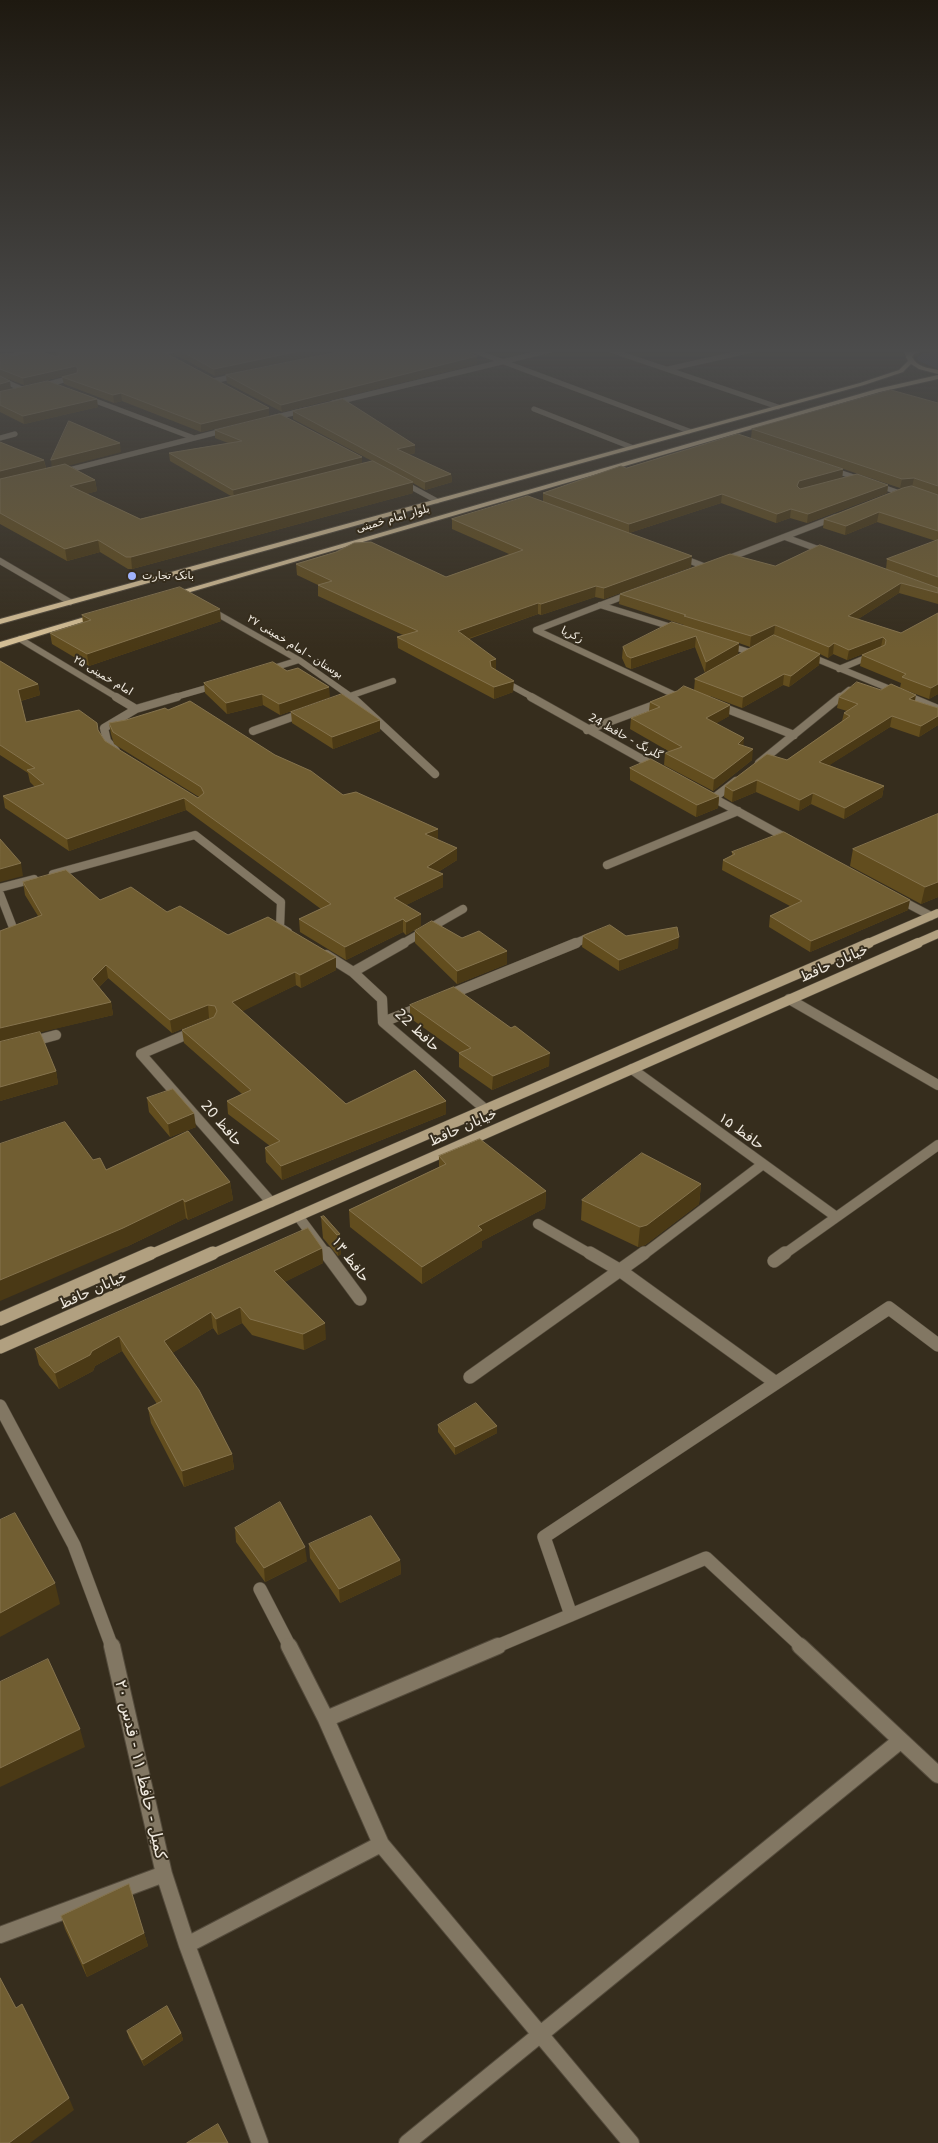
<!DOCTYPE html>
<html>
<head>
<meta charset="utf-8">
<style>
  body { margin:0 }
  canvas { display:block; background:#362d1d }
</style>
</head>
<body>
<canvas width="938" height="2143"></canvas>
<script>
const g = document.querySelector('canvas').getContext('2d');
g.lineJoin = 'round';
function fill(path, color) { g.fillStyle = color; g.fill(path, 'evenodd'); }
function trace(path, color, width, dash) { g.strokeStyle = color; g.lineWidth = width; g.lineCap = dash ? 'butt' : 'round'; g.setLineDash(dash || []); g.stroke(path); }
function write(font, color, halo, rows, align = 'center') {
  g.font = font + ' "DejaVu Sans",Cairo,sans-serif'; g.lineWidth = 4; g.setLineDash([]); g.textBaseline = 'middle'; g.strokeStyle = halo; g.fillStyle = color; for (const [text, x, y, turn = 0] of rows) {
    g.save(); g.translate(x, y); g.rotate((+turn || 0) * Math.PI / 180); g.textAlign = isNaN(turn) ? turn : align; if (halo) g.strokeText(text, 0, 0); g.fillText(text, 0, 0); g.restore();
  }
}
const green = new Path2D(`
  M938,350V369L918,361L917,357L921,354Z`);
const minorFar5 = new Path2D(`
  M469,349L689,431
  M607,349L778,407
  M161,353L179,349
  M0,358L34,351L47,356
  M668,369L757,349
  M0,379L24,390
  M213,381L240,375
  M42,386L74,377
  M85,397L194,438
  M333,403L555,349
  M534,409L631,447
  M272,418L306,410
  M0,438L15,434
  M830,469L863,480
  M61,472L226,430
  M402,482L437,501
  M877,485L900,493L908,492`);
const minorFar4 = new Path2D(`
  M785,537L826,552
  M680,557L706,567
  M724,560L836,517
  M632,593L536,630L677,696
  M600,605L678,629
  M209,609L299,660L353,698
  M20,639L118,698
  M727,645L753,653
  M807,655L912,698
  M839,669L873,655
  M267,670L299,660
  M503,681L534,698
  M347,697L393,681
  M172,698L217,685
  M839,698L849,690`);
const minorFar3 = new Path2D(`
  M352,697L435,774
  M531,697L656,767
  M909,697L938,709
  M717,705L794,735
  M136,709L177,697
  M587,730L662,702
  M253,731L303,713
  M116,751L107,741L104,728L136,709L116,697
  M759,763L840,697
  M708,795L790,840
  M714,798L736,781
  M607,865L738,811
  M53,874L195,835L281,902L280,927L288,932
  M0,888L34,879
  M0,894L12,925
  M897,898L931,916
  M402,944L463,909
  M573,944L595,935`);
const minorFar2 = new Path2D(`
  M326,955L353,972L382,999L383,1022L485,1109
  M353,972L404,943
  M446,996L576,943
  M789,999L938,1085
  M383,1022L421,1007
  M195,1031L141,1054L271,1202
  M30,1042L56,1035
  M632,1069L835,1216
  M298,1216L327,1255
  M538,1224L592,1255
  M643,1255L763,1164
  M783,1255L938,1145`);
const minorFar1 = new Path2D(`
  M326,1253L360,1299
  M590,1253L621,1271L776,1383
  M774,1261L785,1253
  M470,1377L644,1253
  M0,1406L74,1545L112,1647
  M260,1589L290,1647
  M571,1615L544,1537L889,1308L938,1345
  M495,1647L706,1558L802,1647`);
const minor = new Path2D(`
  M112,1646L164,1874L187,1945L260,2143
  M289,1646L326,1719L381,1844L631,2143
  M800,1646L938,1775
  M326,1719L498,1646
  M0,1935L164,1874
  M187,1945L381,1844
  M407,2143L900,1741`);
const tertiary = new Path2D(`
  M0,561L70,602`);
const secondaryFar3 = new Path2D(`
  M905,349L909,357`);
const secondaryFar2 = new Path2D(`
  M866,944L938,913
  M915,944L938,934`);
const secondaryFar1 = new Path2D(`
  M149,1255L869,943
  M210,1255L918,943`);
const secondary = new Path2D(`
  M0,1319L151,1253
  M0,1347L213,1253`);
const primary = new Path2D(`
  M918,349H928L914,354L912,357C917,367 928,368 938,370V374L919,369L911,364L903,372L864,385L0,624V619L860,383L899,370L908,361L906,357L910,352Z
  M938,375V379L880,392L173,597L166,595L877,389Z
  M95,614L102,616L0,648V642Z`);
const wall = new Path2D(`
  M56,349H158L269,408V416L201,432L122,401L114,403L64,384L62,377L74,374L24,385L0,376V355L12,356L58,357V356L56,355Z
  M174,349H345L215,376L174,354Z
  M477,364L282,412L227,383L226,375Z
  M0,377L11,389L98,407L24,424L0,412Z
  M938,395V588L886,569L887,559L936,541L877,522L845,535L823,528L824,519L902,488H900L751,438L752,429L937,403Z
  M293,411L415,453L408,455L451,474L452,482L425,490L413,483V493L132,569H128L100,552L67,561L0,524V442L44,460L46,468L121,452L68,465L95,480L97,491L86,494L140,519L231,496L170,461L169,453L228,443L215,438V430L362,457V463L372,461L293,419Z
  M626,468L843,469L842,478L808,487L888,485L887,493L807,523L790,518L776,523L721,503L629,533L691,567L604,599L595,597L541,615L538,614L469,639L496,670L513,692L494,699L398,648L397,637L403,635L318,596V585L297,575L296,564L446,577L509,554L452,529V519L543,501V493Z
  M775,566L938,588V604L899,593L858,619L901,633L938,694L929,699L900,688L901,683L860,666L862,655L873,650L847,660L833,654L828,658L820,654L819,665L789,687L783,685L742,708L710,696L729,716L716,723L744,746L752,760L713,791L664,765L665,753L670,752L630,729L631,718L649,711L650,702L694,690L695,679L768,638L750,647L739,643L738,654L705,673L695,647L631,669L626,667L622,658L623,647L684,625L619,604L620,594Z
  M82,615L221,621L89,666L52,644L50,633L83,623Z
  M0,661L38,684L40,695L21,701L26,722L98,730L105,741L198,798L199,797L114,744L111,734L109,723L126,720L168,710L275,755L343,795L438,829V840L457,860L438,872L443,887L406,905L421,926L406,935L403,932L346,960L300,932L299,919L321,909L186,810L69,851L5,808L3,796L35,787L30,782L28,773L0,755Z
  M204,683L330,697L280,715L263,705L227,714L205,693Z
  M839,697L915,701L938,708V725L919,737L890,727L829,765L884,786L882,797L844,819L811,804L799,811L756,792L732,802L724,797L725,786L787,760L842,721L844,713L847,711L837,708Z
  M291,712L380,720V731L333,749L292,723Z
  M630,768L719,796L718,808L696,817L630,780Z
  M938,814V897L921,904L850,866L853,849Z
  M732,852L908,910L810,952L769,927L770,916L790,906L722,870L723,860L732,855Z
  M23,882L100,900L167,912L228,935L336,970L301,988L296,985L242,1011L346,1104L446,1101V1114L282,1180L266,1162L265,1148L270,1146L228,1114L227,1101L242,1094L184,1043L182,1030L211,1018H209L172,1033L108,978L99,987L111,1002L113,1015L40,1032L56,1071L58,1084L0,1101L38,916L25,895Z
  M415,931L462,938L507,951V964L457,984L415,943Z
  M583,936H626L678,948L619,971L582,947Z
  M410,1005L549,1066L492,1090L459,1067V1053L410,1018Z
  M147,1098L196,1127L170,1137L149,1112Z
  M439,1156L546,1191L545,1208L482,1241V1247L422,1284L350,1227L349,1210L439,1167Z
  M93,1160L106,1170L230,1182L233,1200L188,1220L186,1218L126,1247Z
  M701,1184L699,1204L645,1245L638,1247L581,1220L582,1200Z
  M321,1217L340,1234L341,1254L338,1256L323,1238Z
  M322,1248L323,1263L284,1282L326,1339L304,1350L252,1335L242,1323L218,1335L213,1328L172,1353L232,1454L234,1469L184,1487L151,1423L148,1408L157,1404L122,1351L95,1366L93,1371L59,1389L39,1365L35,1349Z
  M438,1425L497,1433L455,1455L438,1432Z
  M235,1528L307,1561L265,1582L236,1542Z
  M309,1544L400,1560L401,1574L340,1603L310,1558Z
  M61,1916L144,1933L148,1946L87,1977L65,1929Z
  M127,2031L181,2033L183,2040L144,2066L129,2038Z`);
const shadedWall = new Path2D(`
  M309,349H345L215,376L214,369Z
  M477,356V364L282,412L281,405Z
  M76,366L77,373L24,385L23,378Z
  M10,381L11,389L0,392V384Z
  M121,393L122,401L114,403L113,395Z
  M97,399L98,407L24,424L23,416Z
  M269,408V416L201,432V424Z
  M120,443L121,452L52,470L51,460Z
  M415,445V453L397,457V449Z
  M362,457V466L234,498L233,490Z
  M44,460L46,471L0,483V471Z
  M843,469L842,478L798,490L797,486L799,481Z
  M451,474L452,482L425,490V482Z
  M914,478L912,487L900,488L902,479Z
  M95,480L97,491L72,498L70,486Z
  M413,482V493L132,569L131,557Z
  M888,485L887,493L807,523L808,514Z
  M722,494L721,503L629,533V524Z
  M791,509L790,518L776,523L777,514Z
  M879,512L877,522L845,535L846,526Z
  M98,540L100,552L67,561L65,549Z
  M692,556L691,567L604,599V588Z
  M901,583L899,593L847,626L848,616Z
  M596,586L595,597L541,615V604Z
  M538,603V614L458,642V631Z
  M220,609L221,621L89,666L87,654Z
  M775,625L774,635L750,647L751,636Z
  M696,636L695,647L631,669V658Z
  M883,637L881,647L847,660L849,650Z
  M739,643L738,654L705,673L706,662Z
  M834,643L833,654L828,658L829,647Z
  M820,654L819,665L789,687L791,676Z
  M496,659V670L490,673V661Z
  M784,674L783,685L742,708L743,697Z
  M514,681L513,692L494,699V687Z
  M38,684L40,695L20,701L18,690Z
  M938,684V694L929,699L931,688Z
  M329,687L330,697L280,715L279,704Z
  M262,694L263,705L227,714L226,703Z
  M916,695L914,706L909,699Z
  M730,705L729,716L705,730L706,718Z
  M892,716L890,727L817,773L819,762Z
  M938,716V725L919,737L921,726Z
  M380,720V731L333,749L332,737Z
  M744,738L743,749L738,744Z
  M753,749L752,760L713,791L714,779Z
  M757,780L756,792L732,802L733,791Z
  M884,786L882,797L844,819L845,808Z
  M813,793L811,804L799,811L800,800Z
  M719,796L718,808L696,817L697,805Z
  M184,798L186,810L69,851L67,839Z
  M438,829V841L425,834Z
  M457,848V860L427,879V867Z
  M21,863L23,876L0,882V869Z
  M443,874V887L394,911V898Z
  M938,882V897L921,904L925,887Z
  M910,900L908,910L810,952L811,941Z
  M421,914V926L406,935V922Z
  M403,919V932L346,960L345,947Z
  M679,937L678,948L619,971V960Z
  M507,951V964L457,984V971Z
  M336,957V970L301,988L300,975Z
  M106,965L108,978L94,992L92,979Z
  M295,972L296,985L233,1016L232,1002Z
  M111,1002L113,1015L0,1042V1028Z
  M208,1005L209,1018L172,1033L170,1020Z
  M550,1053L549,1066L492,1090L493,1076Z
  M56,1071L58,1084L0,1101V1087Z
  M446,1101V1114L282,1180L281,1166Z
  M194,1113L196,1127L170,1137L168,1124Z
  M230,1182L233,1200L188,1220L185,1202Z
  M701,1184L699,1204L645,1245L638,1247L640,1227Z
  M546,1191L545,1208L482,1241V1247L422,1284V1267L478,1226Z
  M183,1199L186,1218L126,1247L0,1301V1280Z
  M340,1234L341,1254L338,1256L337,1235Z
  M322,1248L323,1263L275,1287L274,1271Z
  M240,1307L242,1323L218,1335L216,1319Z
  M211,1312L213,1328L166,1357L164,1341Z
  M325,1323L326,1339L304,1350L303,1334Z
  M119,1336L122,1351L95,1366L93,1371L59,1389L55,1373Z
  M497,1426V1433L455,1455V1447Z
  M232,1454L234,1469L184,1487L182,1471Z
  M305,1547L307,1561L265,1582L264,1568Z
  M400,1560L401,1574L340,1603L339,1589Z
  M55,1583L60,1604L0,1637V1613Z
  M80,1729L85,1747L0,1787V1768Z
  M144,1933L148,1946L87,1977L83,1964Z
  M181,2033L183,2040L144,2066L142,2060Z
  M69,2098L74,2110L30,2143H9Z`);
const building = new Path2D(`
  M58,349H158L269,408L201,424L121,393L113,395L62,377L77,373L78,369L76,366L23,378L0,369V355L7,353L12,356L39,351L58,357L61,351Z
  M178,349H309L214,369Z
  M352,349H458L477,356L281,405L226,375Z
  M0,376L10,381L0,384Z
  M48,381L97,399L23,416L0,405V392Z
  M891,390L938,403V486L914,478L902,479L752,429Z
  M343,399L415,445L397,449L451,474L425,482L293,411Z
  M280,414L362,457L233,490L169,453L242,441L215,430Z
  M69,421L120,443L51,460Z
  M738,434L843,469L799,481L797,486L800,489L857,474L888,485L808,514L791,509L777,514L722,494L629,524L543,493L621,466L626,468Z
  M0,442L44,460L0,471Z
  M373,461L413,482L131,557H126L98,540L65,549L0,513V479L65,464L95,480L70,486L140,519Z
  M912,486L938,495V531L879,512L846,526L824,519L903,488Z
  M528,496L692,556L604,588L596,586L541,604L538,603L458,631L496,659L490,661L491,667L514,681L494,687L397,637L418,631L318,585L332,581L296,564L336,552L354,543L371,542L446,577L523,550L452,519Z
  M938,540V577L887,559Z
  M820,545L938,588V593L901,583L848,616L901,633L938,613V684L931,688L902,677L906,674L862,655L885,645L886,640L883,637L849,650L834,643L829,647L775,625L751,636L684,616L686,615L620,594L730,554L775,566Z
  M180,587L220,609L87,654L50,633L91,620L82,615Z
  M672,622L739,643L706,662L696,636L631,658L627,656L623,647Z
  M774,635L820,654L791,676L784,674L743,697L695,679Z
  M0,661L38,684L18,690L26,722L79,710L97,723L98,730L105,741L198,798L204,793L201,787L113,732L109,723L126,720L165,708L168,710L190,701L275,755L311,771L343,795L356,792L438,829L425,834L457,848L427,867L443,874L394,898L421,914L406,922L403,919L345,947L299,919L331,904L184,798L67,839L3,796L44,784L27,770L35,768L0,745Z
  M273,662L287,671L298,668L329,687L279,704L262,694L226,703L204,683Z
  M857,682L881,690L891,684L916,695L909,699L938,708V716L921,726L892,716L819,762L884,786L845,808L813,793L800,800L757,780L733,791L725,786L767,754L787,760L850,716L844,713L858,704L839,697Z
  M684,686L730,705L706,718L744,738L738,744L753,749L714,779L665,753L682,747L631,718L660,707L650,702L677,691Z
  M342,694L380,720L332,737L291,712Z
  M651,759L719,796L697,805L630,768Z
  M938,814V882L925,887L853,849Z
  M784,832L910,900L811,941L770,916L802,901L723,860L735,854L732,852Z
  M0,839L21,863L0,869Z
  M66,870L100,900L131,887L167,912L180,906L228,935L268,917L336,957L300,975L295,972L232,1002L346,1104L415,1070L446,1101L281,1166L265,1148L280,1141L227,1101L251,1090L182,1030L214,1017L217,1011L215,1006L208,1005L170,1020L106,965L92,979L111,1002L0,1028V931L42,915L23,882Z
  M432,921L462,938L479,931L507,951L457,971L415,931Z
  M610,925L626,936L677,927L679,937L619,960L583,936Z
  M454,987L511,1028L515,1026L550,1053L493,1076L459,1053L471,1048L410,1005Z
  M40,1032L56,1071L0,1087V1042Z
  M173,1089L194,1113L168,1124L147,1098Z
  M65,1122L93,1160L100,1158L106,1170L188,1131L230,1182L185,1202L183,1199L123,1228L0,1280V1144Z
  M480,1139L546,1191L478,1226L482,1230L422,1267L349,1210L446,1164L439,1156Z
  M642,1153L701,1184L647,1225L640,1227L582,1200Z
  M324,1216L340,1234L337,1235L321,1217Z
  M308,1228L322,1248L274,1271L325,1323L303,1334L250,1319L240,1307L216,1319L211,1312L164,1341L199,1390L232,1454L182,1471L148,1408L162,1401L119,1336L92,1351L90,1355L55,1373L35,1349Z
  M476,1403L497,1426L455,1447L438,1425Z
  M280,1502L305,1547L264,1568L235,1528Z
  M15,1513L55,1583L0,1613V1520Z
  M371,1516L400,1560L339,1589L309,1544Z
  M48,1659L80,1729L0,1768V1682Z
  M129,1884L144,1933L83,1964L61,1916Z
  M0,1978L16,2008L22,2004L69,2098L9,2143H0Z
  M167,2006L181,2033L142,2060L127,2031Z
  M218,2124L228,2143H187Z`);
const markers = [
  [132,576,5,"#a0b3fd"]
];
const farStreetnames = [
  ["بلوار امام خمینی",393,519,-16],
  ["زکریا",572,635,25],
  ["بوستان - امام خمینی ۲۷",295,647,32],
  ["امام خمینی ۲۵",103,676,31],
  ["گلرنگ - حافظ 24",625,737,29]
];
const farPoinames = [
  ["بانک تجارت",142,576]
];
const streetNames = [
  ["خیابان حافظ",834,964,-24],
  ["حافظ 22",417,1031,43],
  ["حافظ 20",221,1124,49],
  ["خیابان حافظ",463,1128,-24],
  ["حافظ ۱۵",741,1132,36],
  ["حافظ ۱۳",350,1260,53],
  ["خیابان حافظ",93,1291,-24]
];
const nearStreetnames = [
  ["کمیل - حافظ ۱۱ - قدس ۲۰",140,1770,77]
];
fill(green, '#393f5a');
trace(minorFar5, '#544b3c', 5.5);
trace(minorFar4, '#544b3c', 7);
trace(minorFar3, '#544b3c', 9);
trace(minorFar2, '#544b3c', 11);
trace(minorFar1, '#544b3c', 14);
trace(minor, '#544b3c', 18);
trace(tertiary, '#544b3c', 7);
trace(secondaryFar3, '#544b3c', 5.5);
trace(secondaryFar2, '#544b3c', 9);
trace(secondaryFar1, '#544b3c', 11);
trace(secondary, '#544b3c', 14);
trace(primary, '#544b3c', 2);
trace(minorFar5, '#827763', 5);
trace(minorFar4, '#827763', 6);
trace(minorFar3, '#827763', 8);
trace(minorFar2, '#827763', 10);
trace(minorFar1, '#827763', 13);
trace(minor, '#827763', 16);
trace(tertiary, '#827763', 6);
trace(secondaryFar3, '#b1a080', 5);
trace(secondaryFar2, '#b1a080', 8);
trace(secondaryFar1, '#b1a080', 10);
trace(secondary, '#b1a080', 13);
fill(primary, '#d6c096');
fill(wall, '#624d1e');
fill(shadedWall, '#4a3915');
fill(building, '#715e32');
trace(building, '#85734d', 1);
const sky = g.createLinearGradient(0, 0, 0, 649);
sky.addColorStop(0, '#1e1910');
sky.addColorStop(0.54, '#4c4c4c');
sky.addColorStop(1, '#4c4c4c00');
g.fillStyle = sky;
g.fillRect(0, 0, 938, 649);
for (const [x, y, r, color] of markers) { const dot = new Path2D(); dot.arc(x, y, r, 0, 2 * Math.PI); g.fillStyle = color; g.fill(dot); trace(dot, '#362d1d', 2); }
write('11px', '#efe9df', '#362d1d', farStreetnames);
write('11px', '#efe9df', '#362d1d', farPoinames, 'left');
write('14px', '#efe9df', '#362d1d', streetNames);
write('16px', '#efe9df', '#362d1d', nearStreetnames);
</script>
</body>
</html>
